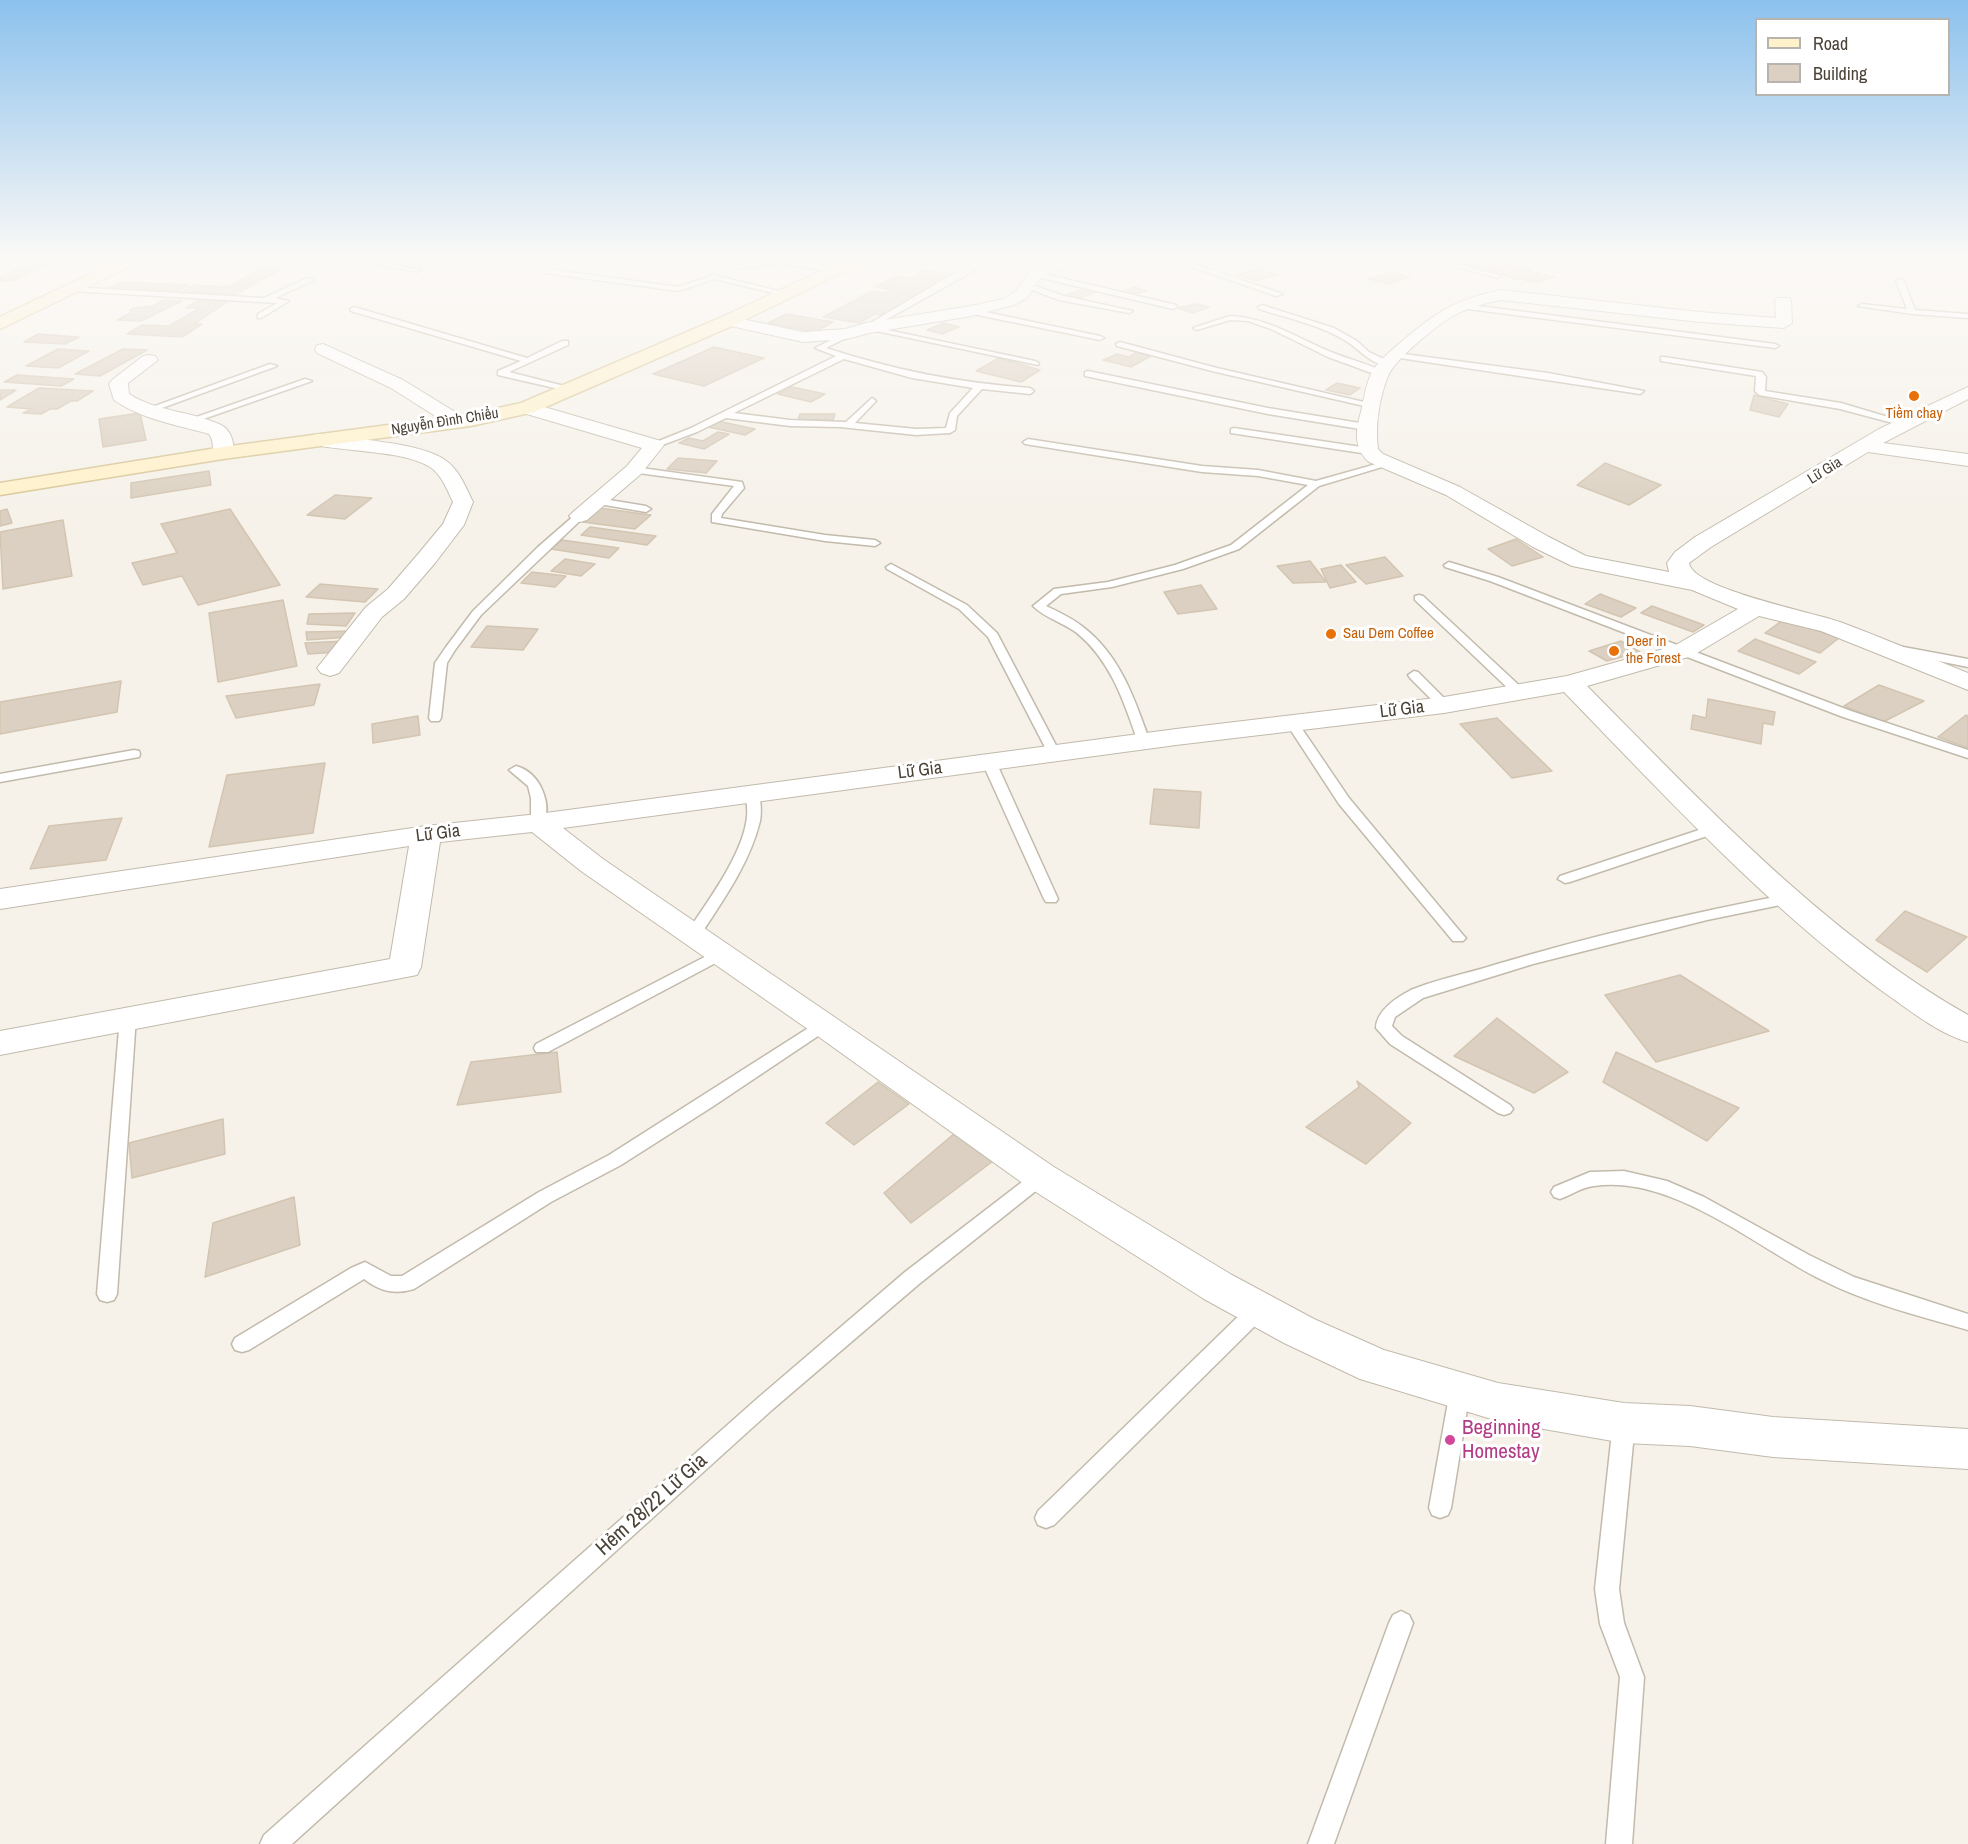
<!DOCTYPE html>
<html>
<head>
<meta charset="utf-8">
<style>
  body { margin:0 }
  #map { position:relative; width:1968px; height:1844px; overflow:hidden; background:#f6f2ea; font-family:"Archivo Narrow",sans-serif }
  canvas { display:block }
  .legend { position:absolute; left:1755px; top:18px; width:195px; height:78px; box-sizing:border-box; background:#fff; border:2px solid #b7b3af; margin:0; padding:8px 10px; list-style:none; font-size:18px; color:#4a4237 }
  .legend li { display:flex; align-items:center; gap:12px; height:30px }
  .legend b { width:30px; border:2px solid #b7b3af }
</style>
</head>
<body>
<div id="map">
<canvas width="1968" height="1844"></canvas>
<ul class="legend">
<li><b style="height:8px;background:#fff1ca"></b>Road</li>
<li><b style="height:16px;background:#dbd0c1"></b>Building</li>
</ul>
</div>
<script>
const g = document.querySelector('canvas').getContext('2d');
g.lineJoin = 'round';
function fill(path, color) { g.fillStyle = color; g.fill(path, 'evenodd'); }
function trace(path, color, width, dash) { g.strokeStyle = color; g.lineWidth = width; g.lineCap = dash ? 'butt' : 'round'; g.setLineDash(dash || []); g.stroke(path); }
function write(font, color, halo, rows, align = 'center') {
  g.font = font + ' "Archivo Narrow",sans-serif'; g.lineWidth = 6; g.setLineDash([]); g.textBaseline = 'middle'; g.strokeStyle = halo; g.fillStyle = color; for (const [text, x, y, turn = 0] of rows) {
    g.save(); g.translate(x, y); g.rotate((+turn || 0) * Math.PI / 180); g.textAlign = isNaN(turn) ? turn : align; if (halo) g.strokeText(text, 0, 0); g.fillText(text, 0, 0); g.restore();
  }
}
const building = new Path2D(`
  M40,258H61L12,281H0V277Z
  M1479,258L1492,260L1474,267L1464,264Z
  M1491,260L1502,264L1482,269L1474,267Z
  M1504,263L1512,265L1493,271L1482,269Z
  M1511,266L1522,268L1502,275L1493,272Z
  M1522,268L1531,270L1509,277L1502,275Z
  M260,269L279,270L235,295L181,293L194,285L228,287Z
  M1257,269L1278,275L1256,281L1236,275Z
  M925,270L953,275L881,315L875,314L859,323L823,317L872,291L885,293L891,290L875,287L896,276L910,278Z
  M1392,272L1410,277L1389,284L1368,279Z
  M1530,272L1541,273L1519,280L1509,277Z
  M1542,274L1555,277L1535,283L1524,280Z
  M121,282L189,285L176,292L107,289Z
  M1135,287L1147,291L1132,295L1120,292Z
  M1082,289L1096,292L1079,298L1064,296Z
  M203,298L230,300L194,324H202L182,337L127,334L142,325L169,326L200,308H186Z
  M163,300L182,301L141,321L117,320L131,313L130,310L133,308L153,306Z
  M1197,304L1209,307L1193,313L1177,308Z
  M787,314L833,322L815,332L768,323Z
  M943,323L959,327L942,334L927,330Z
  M38,334L79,337L65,344L24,342Z
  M714,347L764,358L704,386L653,374Z
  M58,349L89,351L58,368L26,366Z
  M123,349L147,350L100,376L75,374Z
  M1136,352L1151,356L1131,367L1103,360L1117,354L1129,357Z
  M999,358L1040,370L1021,382L976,371Z
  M17,375L74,379L61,386L4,382Z
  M1337,383L1360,388L1350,395L1326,390Z
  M792,387L825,394L811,402L778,394Z
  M39,388L93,391L77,401H71L57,409H50L41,414L23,413L32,409L7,407Z
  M0,390H16L0,400Z
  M1754,395L1757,396L1788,404L1779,417L1750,410Z
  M140,413L146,440L103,447L99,419Z
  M800,414H835L833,420H798Z
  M718,421L755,429L745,435L708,427Z
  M718,432L729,434L704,449L679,443L689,438L703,441Z
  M678,458L717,461L706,473L667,469Z
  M1605,463L1661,485L1629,505L1577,485Z
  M209,471L211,485L131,498V483Z
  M335,495L372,498L345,519L307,515Z
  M599,508L651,515L635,529L583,522Z
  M7,509L12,523L0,526V511Z
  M230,509L280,585L198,605L182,576L143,585L132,563L177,553L161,524Z
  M63,520L72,576L3,589L0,532Z
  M590,527L656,536L647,545L581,535Z
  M1516,539L1543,557L1512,566L1488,549Z
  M562,540L619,548L609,558L551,549Z
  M1385,557L1403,576L1366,584L1346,565Z
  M565,559L595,564L581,576L551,571Z
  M1310,561L1326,582L1293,583L1277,566Z
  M1341,565L1356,582L1330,588L1321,569Z
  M532,572L566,576L555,587L521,583Z
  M320,584L378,589L365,602L306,597Z
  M1201,585L1217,609L1178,614L1164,592Z
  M1600,594L1636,608L1621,617L1585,604Z
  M283,600L297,666L218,682L209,613Z
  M1652,606L1704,625L1693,632L1641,613Z
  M355,613L346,626L307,624L309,614Z
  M1784,619L1839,638L1820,653L1765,633Z
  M487,626L538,629L523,650L471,647Z
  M353,631L349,637L307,640L306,632Z
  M1755,639L1816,662L1799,674L1738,651Z
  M346,641L339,652L308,654L305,643Z
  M1621,641L1640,652L1607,661L1589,651Z
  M121,681L117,712L0,734V702Z
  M320,684L314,705L236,718L226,696Z
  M1879,685L1924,701L1883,722L1844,706Z
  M1708,699L1775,712L1773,725L1763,723L1761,744L1691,729L1693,715L1706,718Z
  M1966,715L1968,716V748L1938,737Z
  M418,716L420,735L373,743L372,724Z
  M1497,718L1552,771L1512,778L1460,724Z
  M325,763L313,833L209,847L227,775Z
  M1154,789L1201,792L1199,828L1150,824Z
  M122,818L106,860L30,869L49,826Z
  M1905,911L1967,937L1927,972L1876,940Z
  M1680,975L1769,1031L1656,1062L1605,995Z
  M1497,1018L1568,1072L1534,1093L1454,1056Z
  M557,1052L561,1092L457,1105L471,1062Z
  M1616,1052L1739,1108L1707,1141L1603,1082Z
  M1357,1081L1411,1123L1366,1164L1306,1127L1359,1087Z
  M878,1082L909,1104L854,1145L826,1123Z
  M223,1119L225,1154L132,1178L129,1143Z
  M955,1133L997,1158L911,1223L884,1193Z
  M294,1197L300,1245L205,1277L213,1223Z`);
const service = new Path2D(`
  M345,258H361L421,270L417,272Z
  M980,258H988L970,273L873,327L1035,361L1039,363L1038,365L862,328Z
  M1166,258H1176L1283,294L1276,296Z
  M1424,258H1436L1501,276L1497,278Z
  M777,259L812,263L841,270L837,272L777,263L739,269L735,267L752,262Z
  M548,269L678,287L714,275L790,294L786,296L714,279L678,291L545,273Z
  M1036,272L1176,305L1177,307L1173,309L1033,276Z
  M307,278L314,280L275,298L289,301L261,318H258V314L277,303L72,291L68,289L72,287L264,298Z
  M1900,279L1904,281L1915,310L1968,314V318L1912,314L1858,306L1862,304L1907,309L1896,281Z
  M1027,283L1064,296L1133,311L1129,313L1059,300L1024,287Z
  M1463,304L1775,344L1779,346L1775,348L1460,308V304Z
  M1262,305L1334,328L1357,341L1369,352L1392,363C1380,371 1361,352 1352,345C1326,326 1290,319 1259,309L1258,307Z
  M354,307L527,358L562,341H568V345L509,372L576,389L572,392L498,375V371L521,361L351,311L350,309Z
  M971,309L1100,336L1104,338L1100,340L968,313V309Z
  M1230,316C1270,318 1300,340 1336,354C1351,360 1371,364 1384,373L1377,375L1328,357L1271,329L1248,321L1230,320L1197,330L1193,328Z
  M847,332L851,334L850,336L826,348C893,370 959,383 1030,388L1034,391L1030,394L982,389L957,416L955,430L950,433L916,435L840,427L790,426L726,418L697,432L657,447L649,445L691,428L836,356L815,348ZM844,359L912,378L973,388L950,413L946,428L916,429L855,423L876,401L872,398L846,422L790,420L734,413Z
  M1120,342L1217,368L1377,405L1373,408L1216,372L1117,346L1116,344Z
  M1396,353L1548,373L1644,391L1640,394L1393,357L1392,355Z
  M1664,357L1762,372L1766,377L1765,391L1841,403L1908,423L1904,426L1840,409L1759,395L1755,391L1756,376L1661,361V357Z
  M270,364L277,366L151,412L144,410Z
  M1088,371L1268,408L1366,424L1371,427L1366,430L1268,414L1085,376V372Z
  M305,379L312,381L192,423L185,421Z
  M1234,428L1368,448L1373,451L1368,454L1231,433V429Z
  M1028,439L1202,466L1258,470L1316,481L1387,461L1392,464L1319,486L1239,549L1183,569L1112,587L1061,594L1046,606C1059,612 1072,618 1083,627C1120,655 1135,700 1150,742L1144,746L1138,742C1124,702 1111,661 1077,633C1064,623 1045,618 1033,606L1054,589L1108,582L1175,565L1231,545L1308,485L1258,476L1202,472L1025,444L1023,442Z
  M634,467L742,482L744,488L722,514L721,518L825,535L875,540L880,543L875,546L825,541L712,522V514L734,486L631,472V468Z
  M597,498L646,506L651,509L646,512L593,503V499Z
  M576,514L585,516L481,615L455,650L447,663L441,718L439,721H431L429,718L435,663L446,647L473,611L538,547Z
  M1449,562L1498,577L1851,711L1968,750V758L1843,717L1490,581L1445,567L1444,565Z
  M891,564L967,605L997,633L1060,753L1059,756H1049L1048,753L988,637L959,609L887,569L886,567Z
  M1419,595L1423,596L1523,689V695H1515L1415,600V596Z
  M1898,646L1968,659V667L1894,652V648Z
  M1414,671L1418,672L1448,702L1450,705L1448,708H1440L1410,678L1408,675Z
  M1292,719L1296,720L1349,798L1463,935L1466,938L1463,941H1453L1339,804L1286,723Z
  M134,750L139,751L140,754L139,757L0,782V774Z
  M989,758L996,762L1058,899L1056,902H1046L1044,899L982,762Z
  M516,766C540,772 553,804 543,826L538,827L531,823V798L528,786L509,770Z
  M753,789L760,793C760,802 762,812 760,821C750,863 722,902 699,937H689L686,934C707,902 743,855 747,817C748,809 746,801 746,793Z
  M1714,825L1719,826L1721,829L1719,832L1570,882L1565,883L1558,879L1560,876Z
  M1790,894L1795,896L1797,899L1795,902L1707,920L1533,964L1423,998L1395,1017L1392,1026L1402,1036L1510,1105L1513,1109L1510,1113L1504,1115L1498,1113L1390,1044L1376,1028C1376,1011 1397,997 1411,990C1434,980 1469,973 1494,965C1591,936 1691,913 1790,894Z
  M720,949L728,954L725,958L548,1052H536L534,1048L536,1044Z
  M128,1012L134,1013L136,1017L117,1294L114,1300L107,1302L100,1300L97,1294L120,1017L122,1013Z
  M824,1018L830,1020L832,1024L830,1028L712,1107L621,1165L551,1202L414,1289C394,1295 380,1291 364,1279L249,1350L242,1352L235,1350L232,1344L235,1338L351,1268L365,1262L391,1276H402L539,1192L609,1155Z
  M1041,1170L1047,1172L1050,1177L1047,1182L919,1284L773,1409L292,1844H260L264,1835L759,1397L905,1272L1035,1172Z
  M1624,1171L1667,1181L1704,1197L1809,1255L1854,1277L1968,1314V1330C1919,1316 1867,1303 1822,1280C1756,1247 1671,1174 1594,1186C1582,1187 1571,1195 1560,1199L1554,1197L1551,1192L1554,1187L1590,1172Z
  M1259,1301L1266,1303L1269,1309L1266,1315L1054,1525L1046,1528L1038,1525L1035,1518L1038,1511L1252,1303Z
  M1460,1382L1467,1385L1470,1391L1451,1508L1448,1515L1440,1518L1432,1515L1429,1508L1450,1391L1453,1385Z
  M1624,1414L1631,1416L1635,1423L1619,1589L1624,1623L1644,1677L1632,1844H1606L1620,1677L1600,1624L1595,1589L1613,1423L1617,1416Z
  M1401,1611L1409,1615L1413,1623L1334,1844H1308L1389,1623L1393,1615Z`);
const minor = new Path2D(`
  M996,258H1033L1035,261C1028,268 1004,265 996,258Z
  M1070,258H1096L1094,261L1053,271L1041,277L1027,298L1014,305L971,316L869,333L847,339L803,342L722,324L720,321L728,316L803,332L845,329L866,323L971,306L1003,299L1015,292L1031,271L1043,265Z
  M1501,290L1700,312L1776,318L1775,301L1777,298H1789L1791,301L1792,323L1784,328L1700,322L1501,300C1485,303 1467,308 1453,316C1437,325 1394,360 1388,376C1379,399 1375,425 1378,449L1383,454L1460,487L1549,537L1586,556L1669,572L1667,563L1675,552L1695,537L1879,429L1968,387V399L1883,443L1968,454V466L1868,452L1711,547L1689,563C1692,589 1816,613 1840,622C1883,638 1925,656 1968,673V690L1821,631L1759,616L1692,656L1587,686C1702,802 1825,934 1968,1015V1042C1937,1033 1908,1009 1882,991C1765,905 1665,796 1564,692L1444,713L1176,745L563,828L603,859L1054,1167L1232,1275L1314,1319L1384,1350L1498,1383L1624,1403L1690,1406L1773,1417L1968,1429V1469L1773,1457L1690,1446L1624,1443L1498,1421L1360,1379L1284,1343L1204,1299L1028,1187L812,1032L581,871L532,832L440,842L421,967L417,975L0,1055V1031L390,959L409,846L0,909V889L426,826L538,814L1176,729L1444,697L1567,676L1674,646L1738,609L1692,590L1572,566L1533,547L1446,495L1369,462C1354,449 1355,431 1361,412C1364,399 1366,383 1372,372C1378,361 1391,351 1401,342C1435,313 1456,299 1501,290Z
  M323,344L403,380L465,418L467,422L465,426H451L391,388L317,353L315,349L317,345Z
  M149,355L155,356L158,360L128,383L129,394C157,412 192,411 221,425C232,431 237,447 230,457H216C211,450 215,442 209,434C177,425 141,419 114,400L109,384L112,380L143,356Z
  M527,402L661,441L664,445L641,474L587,520L580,522L573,520L569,516L573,512L627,466L642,448L520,412L518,408L520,404Z
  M318,434C350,439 420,442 445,460C459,469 466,488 473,502L464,525L435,563L404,599L382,617L339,673L330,676L321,673L317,668L321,663L366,607L388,589L419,553L443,524L453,502C447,490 442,475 430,467C403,450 344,452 311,444L308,440L311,436Z`);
const secondary = new Path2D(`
  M123,258H144L141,261L0,329V317Z
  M849,258H870L867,261L734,325L534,412L471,426L223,459L0,495V483L223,447L471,414L521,403L722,317Z`);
const markers = [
  [1914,396,6,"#e8710a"],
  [1331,634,6,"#e8710a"],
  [1614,651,6,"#e8710a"],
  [1450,1440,6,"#d1479c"]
];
const farFoodnames = [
  ["Tiềm chay",1914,414,"center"],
  ["Sau Dem Coffee",1343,634],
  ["Deer in",1626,642],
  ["the Forest",1626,659]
];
const farStreetnames = [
  ["Nguyễn Đình Chiểu",445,422,-9],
  ["Lữ Gia",1825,471,-32]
];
const streetNames = [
  ["Lữ Gia",1402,710,-7],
  ["Lữ Gia",920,771,-7],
  ["Lữ Gia",438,834,-7]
];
const nearHotelnames = [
  ["Beginning",1462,1428],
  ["Homestay",1462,1452]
];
const nearStreetnames = [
  ["Hẻm 28/22 Lữ Gia",652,1505,-42]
];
fill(building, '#dbd0c1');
trace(building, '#d3c5b1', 1.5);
trace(service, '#c2baab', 3);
trace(minor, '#c2baab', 2);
trace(secondary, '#d8c697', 3);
fill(service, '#fff');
fill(minor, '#fff');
fill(secondary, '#fff1ca');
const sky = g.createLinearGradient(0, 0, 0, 516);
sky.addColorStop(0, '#8cc1ed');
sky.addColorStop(0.5, '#fbf9f6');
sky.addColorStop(1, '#fbf9f600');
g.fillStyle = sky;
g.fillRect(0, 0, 1968, 516);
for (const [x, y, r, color] of markers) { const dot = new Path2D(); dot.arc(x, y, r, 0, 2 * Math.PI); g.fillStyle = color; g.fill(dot); trace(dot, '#fff', 2); }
write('15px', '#c56008', '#fff', farFoodnames, 'left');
write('15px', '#4a4237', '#fff', farStreetnames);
write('18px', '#4a4237', '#fff', streetNames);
write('21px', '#b23c85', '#fff', nearHotelnames, 'left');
write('21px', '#4a4237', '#fff', nearStreetnames);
</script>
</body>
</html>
